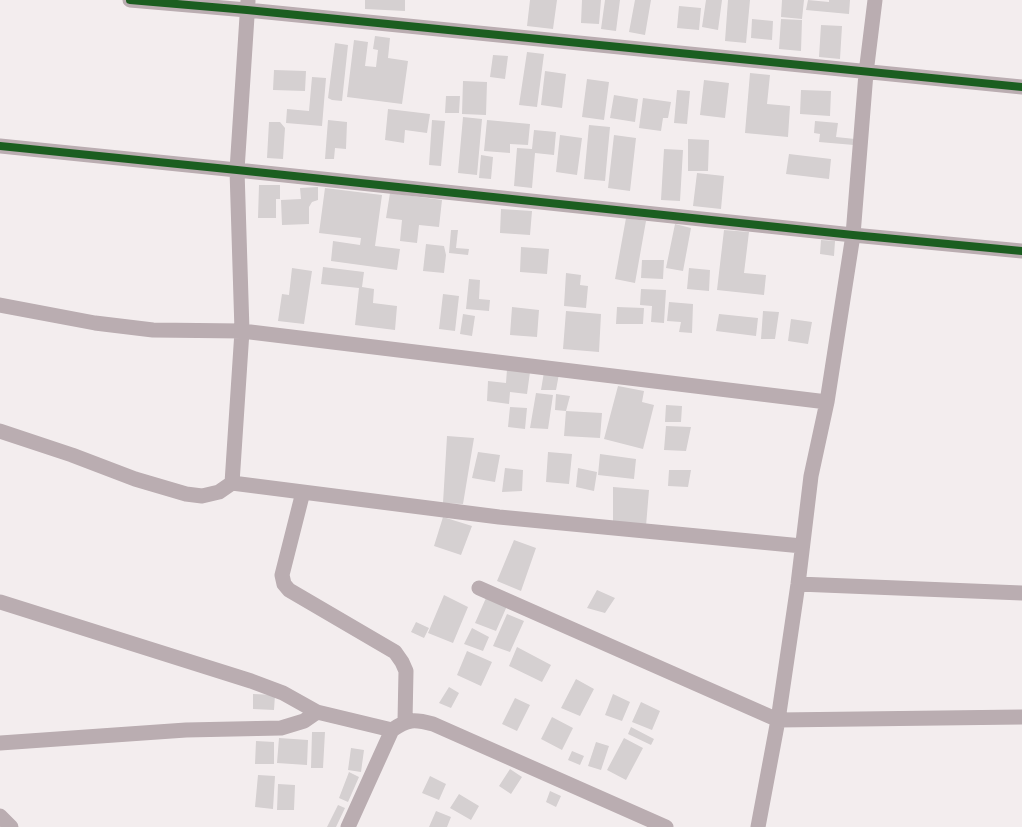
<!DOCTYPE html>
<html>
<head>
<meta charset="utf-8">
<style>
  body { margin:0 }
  canvas { display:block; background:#f3edee }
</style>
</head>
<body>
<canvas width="1022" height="827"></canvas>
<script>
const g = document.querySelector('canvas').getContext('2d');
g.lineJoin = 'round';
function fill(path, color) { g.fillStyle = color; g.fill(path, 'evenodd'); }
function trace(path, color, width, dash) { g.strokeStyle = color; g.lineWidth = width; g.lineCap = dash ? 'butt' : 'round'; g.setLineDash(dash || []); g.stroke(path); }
const building = new Path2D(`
  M365,0H405V11L365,9Z
  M530,0H557L553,29L527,26Z
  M582,0H601L599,24L581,23Z
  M605,0H620L616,31L601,29Z
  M635,0H651L645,35L629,32Z
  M706,0H722L718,30L702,27Z
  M728,0H750L746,43L725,41Z
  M782,0H804L802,19L781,17Z
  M808,0L829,2V0H850L849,14L806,10Z
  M679,6L701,8L699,30L677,28Z
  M752,19L773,21L772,40L751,38Z
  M781,19L802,20L801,51L779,49Z
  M821,25L842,26L840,59L819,57Z
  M375,36L390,38L388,58L408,61L402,104L347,97L354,40L368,42L365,66L376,67L378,50L373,49Z
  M335,43L348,45L342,101L332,100L328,98Z
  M527,52L544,54L537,107L519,105Z
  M493,55L508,56L505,79L490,77Z
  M274,70L306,71L305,91L273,90Z
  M545,71L566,74L562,108L541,105Z
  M750,73L770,75L767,104L790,106L788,137L745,133Z
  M312,77L326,78L322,126L286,123L287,109L309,111Z
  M587,79L609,82L604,120L582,117Z
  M704,80L729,83L725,118L700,115Z
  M463,81L487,82L486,115L462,114Z
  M677,90L690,91L687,124L674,123Z
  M801,90L831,91L830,116L800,114Z
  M614,95L638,99L635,122L610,118Z
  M446,96H460L459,113H445Z
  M643,98L671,102L668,118H663L661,131L639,128Z
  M388,109L430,114L427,133L405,130L404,143L385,140Z
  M463,117L482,119L477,175L458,173Z
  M328,120L347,122L346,149L335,148L334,159H325Z
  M432,120L445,121L441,166L429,165Z
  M487,120L530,124L528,145L510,144V153L484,151Z
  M815,121L838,123L836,137L855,139L854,145L819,142L820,134L814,133Z
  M269,122H280L285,128L283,159L267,158Z
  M589,125L610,127L605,181L584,179Z
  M534,130L556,132L554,155L535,153L532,188L514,186L517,148L532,149Z
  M560,135L582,138L577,175L556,172Z
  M614,135L636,138L630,191L608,188Z
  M688,139L709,140L708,171H688Z
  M664,149L683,150L680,201L661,200Z
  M789,154L831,159L829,179L786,174Z
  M481,155L493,157L491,179L479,178Z
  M697,173L724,176L721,209L693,206Z
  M259,185H280V199H276V218H258Z
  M318,187V200L312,202L309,207V224L282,225L281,200L301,199L300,188Z
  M325,188L382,195L375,246L400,249L397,270L331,261L333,241L360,245L361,238L319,233Z
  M390,193L442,200L439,227L419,225L417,243L400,241L402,220L386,218Z
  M501,209L532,211L530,235L500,233Z
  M626,218L646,221L635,283L615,279Z
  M675,224L691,228L683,271L666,268Z
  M451,230H458L456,248L469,249L468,255L449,253Z
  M724,230L749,232L744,273L766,275L764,295L717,290Z
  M821,240L835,241L834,256L820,254Z
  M426,244L444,246L446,255L444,273L423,271Z
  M521,247L549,249L547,274L520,272Z
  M642,260H664L663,279L641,278Z
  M323,267L364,272L362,287L374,289L373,303L397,306L395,330L355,325L359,288L321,284Z
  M292,268L312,271L304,324L278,321L282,294L289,295Z
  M689,268L710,270L709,291L687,289Z
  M566,273L581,275L580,285L588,286L586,308L564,306Z
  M469,279L480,280L479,299L490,300L489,311L466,309Z
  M641,289L666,290L664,323L651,322L652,306L640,305Z
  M443,294L459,296L455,331L439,329Z
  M669,302L693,304L692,333L679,332L681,322L667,321Z
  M512,307L539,310L537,337L510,335Z
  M617,307L644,308L643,324H616Z
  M566,311L601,314L599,352L563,349Z
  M763,311L779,312L775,339H761Z
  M463,314L475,316L472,336L460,334Z
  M719,314L758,318L756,336L716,331Z
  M791,319L812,322L808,344L788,341Z
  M507,369L530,372L527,394L510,392L509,404L487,401L488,381L506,383Z
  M544,372L559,374L556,390H541Z
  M618,386L644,391L642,402L654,405L643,449L604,439Z
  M536,393L553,395L548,429L530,428Z
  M556,394L570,396L566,411L555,410Z
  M666,405L682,406L681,422H665Z
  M510,407L527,408L525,429L508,427Z
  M566,411L602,413L600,438L564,436Z
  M666,426L691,427L686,451L664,450Z
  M447,436L474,438L463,504L443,503Z
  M478,452L500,455L495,482L472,478Z
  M548,452L572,454L569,484L546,482Z
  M600,454L636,459L634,479L598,475Z
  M505,468L523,470L522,491L502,492Z
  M578,468L597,472L594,491L576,487Z
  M669,470H691L688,487L668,486Z
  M613,487L649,490L646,526L613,521Z
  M443,517L472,526L461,555L434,546Z
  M514,540L536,548L521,591L497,581Z
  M597,590L615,598L605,613L587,608Z
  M444,595L468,607L453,643L428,633Z
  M486,598L507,606L496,631L475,623Z
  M507,614L524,621L510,652L493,646Z
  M416,622L429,628L424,638L411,632Z
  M472,628L489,637L483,651L464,644Z
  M517,647L551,665L542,682L509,666Z
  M467,651L492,662L481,686L457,675Z
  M576,679L594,689L580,716L561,708Z
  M449,687L459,693L451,708L439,703Z
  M253,694L275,695L274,710L253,709Z
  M613,694L630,702L622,721L605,715Z
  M515,698L530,705L517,731L502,724Z
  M641,702L660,711L652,730L632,722Z
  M552,717L573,728L562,750L541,739Z
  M631,727L654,739L651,745L628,734Z
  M312,732H325L323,768H311Z
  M279,738L308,740L307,765L277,763Z
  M624,738L643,748L626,780L607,770Z
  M256,741L274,742V764H255Z
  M596,742L609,746L601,770L588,766Z
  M351,748L364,750L361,772L348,770Z
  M572,751L584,756L580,765L568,760Z
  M510,769L522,777L511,794L499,786Z
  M349,772L359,777L348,802L339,798Z
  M258,775L275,776L273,809L255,807Z
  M430,776L446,784L439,800L422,793Z
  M278,784L295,785L294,810H277Z
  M550,791L561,796L556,807L546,802Z
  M459,794L479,806L471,820L450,808Z
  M338,805L345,808L336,827H327Z
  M436,811L451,817L447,827H429Z`);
const minor = new Path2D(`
  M130,0L247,10L1022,87
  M0,146L237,170L853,235L1022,251
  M0,305L95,323L153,330L242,331L827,402
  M0,431L72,455L135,479L186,494L202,496L219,492L232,483L499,517L802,546
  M232,483L242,331L237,170L248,1
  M303,492L282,575L284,584L289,590L395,652L402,662L406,671L405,721
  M798,584L1022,593
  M479,588L778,720L1022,717
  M0,602L251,681L283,693L317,712L392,730C408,719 414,719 433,724L666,827
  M0,743L186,730L281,728L304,721L317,712
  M0,816L11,827
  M348,827L392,730
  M758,827L778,720L798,584L811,476L827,402L853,235L866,73L875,0`);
const cycleway = new Path2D(`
  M130,0L247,10L1022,87
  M0,146L237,170L853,235L1022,251`);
fill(building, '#d5d0d1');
trace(minor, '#baadb1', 15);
trace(cycleway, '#1b5e20', 8);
</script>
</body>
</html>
